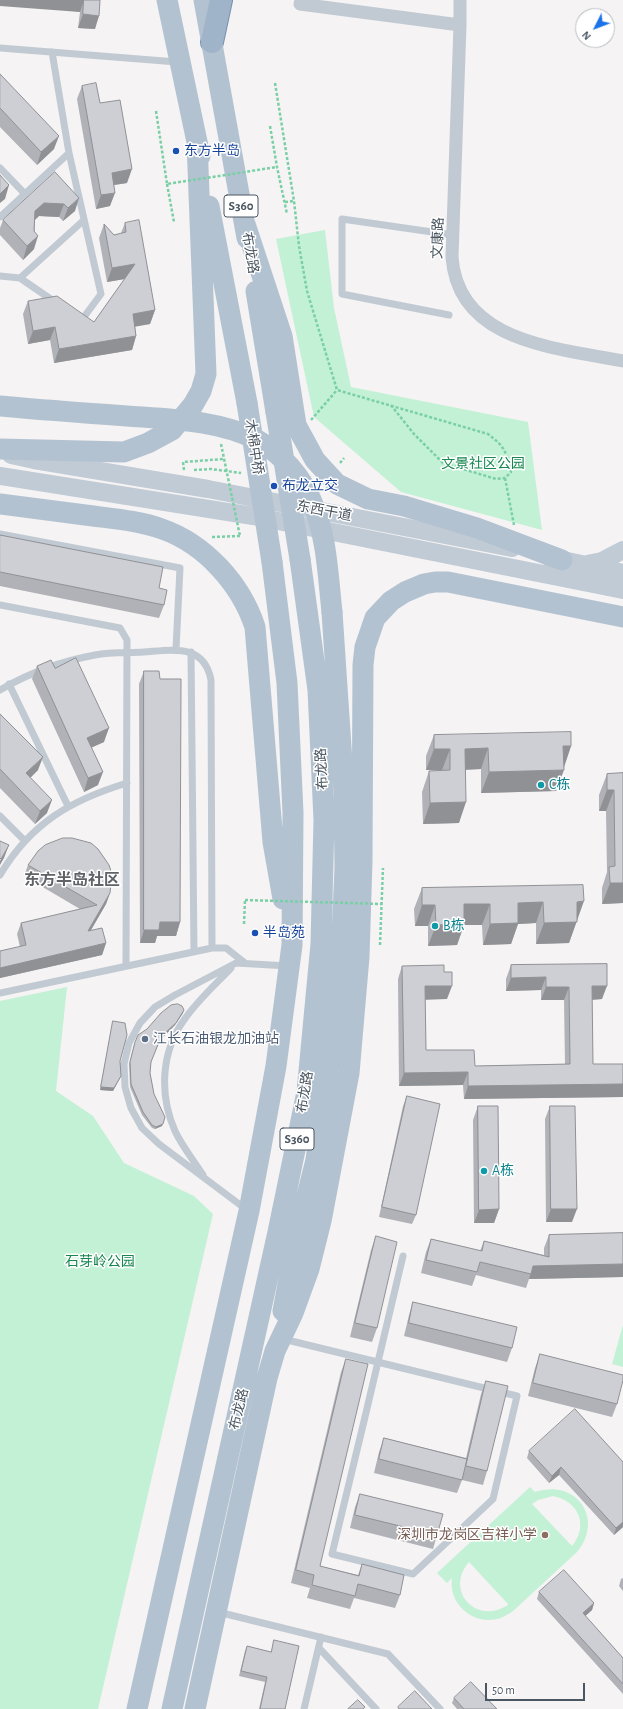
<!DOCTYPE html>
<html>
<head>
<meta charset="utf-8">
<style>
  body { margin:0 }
  #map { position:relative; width:623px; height:1709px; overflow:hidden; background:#f5f3f3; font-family:"Alegreya Sans",sans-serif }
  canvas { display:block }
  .north { position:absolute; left:575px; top:8px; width:40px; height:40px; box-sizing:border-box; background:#fff; border:1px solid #b7bbc0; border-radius:50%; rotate:228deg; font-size:11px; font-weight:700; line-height:16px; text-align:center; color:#4a5661 }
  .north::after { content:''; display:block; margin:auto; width:14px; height:18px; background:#1a73e8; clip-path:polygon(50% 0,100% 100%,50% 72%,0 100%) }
  .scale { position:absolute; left:485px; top:1683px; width:100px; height:18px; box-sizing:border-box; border:2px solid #4a5661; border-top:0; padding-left:5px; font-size:12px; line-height:14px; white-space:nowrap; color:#4a5661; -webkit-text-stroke:3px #fff; paint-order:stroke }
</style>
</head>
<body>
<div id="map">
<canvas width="623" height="1709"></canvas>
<div class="north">N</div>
<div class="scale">50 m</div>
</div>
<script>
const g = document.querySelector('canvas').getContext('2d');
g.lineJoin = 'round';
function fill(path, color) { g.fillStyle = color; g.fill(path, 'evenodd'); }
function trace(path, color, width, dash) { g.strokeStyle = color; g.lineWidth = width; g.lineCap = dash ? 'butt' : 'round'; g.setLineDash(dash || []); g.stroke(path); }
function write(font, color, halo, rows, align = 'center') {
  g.font = font + ' "Alegreya Sans","Noto Sans SC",sans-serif'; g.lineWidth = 3; g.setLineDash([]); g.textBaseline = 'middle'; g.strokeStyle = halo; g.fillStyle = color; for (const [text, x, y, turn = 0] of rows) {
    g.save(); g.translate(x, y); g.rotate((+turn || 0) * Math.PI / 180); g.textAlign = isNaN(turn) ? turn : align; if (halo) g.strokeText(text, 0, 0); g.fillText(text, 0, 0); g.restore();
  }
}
const green = new Path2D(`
  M325,230L334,308L351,387L528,422L542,530L401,492L314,417L276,239Z
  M67,987L56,1091L93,1116L124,1163L194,1196L213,1214L98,1709H0V1001Z
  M623,1325V1367L612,1364Z
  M530,1487L535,1492C576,1478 605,1519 577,1552L513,1611C508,1614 503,1618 497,1619C472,1625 448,1603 452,1578L447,1583L437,1573ZM553,1496C579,1501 589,1526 572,1546L532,1504L538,1500ZM469,1562L508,1604V1605C476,1626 444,1590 469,1562Z`);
const path = new Path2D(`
  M275,83L294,201L299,246L307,291L337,390L488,434C505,447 506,451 511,472L505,478L496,479L443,463L414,434L390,404
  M270,126L277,167L287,214
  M167,184L174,222
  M285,202L294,201
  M311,420L337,390
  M340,463L344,458
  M184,470L183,462L224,459
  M194,470L211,469L241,473
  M505,478L514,525
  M212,537L240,536
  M244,924L245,900
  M380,945L383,868`);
const service = new Path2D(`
  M0,48L177,62
  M69,153L101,294L81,321L78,319
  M0,168L25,194
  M0,217L69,153L52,52
  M0,276L20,278L55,302
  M20,278L84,220
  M449,315L342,294V219L453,235
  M0,534L180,568L176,649
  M0,605L120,628L127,640L126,966
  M191,652L194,952
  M9,684L68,806
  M0,690C29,673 62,661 95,655C111,652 128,653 144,652C172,650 204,643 211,680L212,948
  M0,816L25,841
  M0,875C31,823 71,800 127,783
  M0,993L212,948H226L245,963
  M203,1175C194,1161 182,1146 175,1131C159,1095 161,1052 184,1020C197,1001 216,984 231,968
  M247,1210L159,1144L142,1128L131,1108L125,1087L124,1064L129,1043L140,1023L155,1007L175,995L236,963L288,966
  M283,1339L517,1396L493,1499L413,1574L332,1554C356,1455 380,1355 403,1256
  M218,1612L388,1654L440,1709
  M319,1648L376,1709
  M304,1709L321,1637`);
const minor = new Path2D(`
  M301,0L300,4L460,25
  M460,0V25L452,257C458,343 558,348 623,361`);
const secondary = new Path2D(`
  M11,455L34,460L208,489L512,548
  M0,476L253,516L623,590
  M549,557L623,573
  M587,564L602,561L623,550`);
const primary = new Path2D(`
  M167,0L200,156
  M204,0L247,238
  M209,206L247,403
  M245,224L282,336L296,425L315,460L337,484L368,499L404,506L477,528L562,560
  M256,291L276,412
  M0,449L124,452L148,443L172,430L193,405L201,391L206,374L197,142
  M0,504C31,508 62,512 93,516C117,519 140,521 162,529C205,544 241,584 255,627L273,842L283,899
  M283,1311L299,1227L316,1160L331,1048L342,936L345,868L344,792L332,612
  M137,1709L249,1211L276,1066L292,945L293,813L287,683L272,562
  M172,1709L278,1232L307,1092L321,944L324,820L318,690L300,559
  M195,1709L267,1378L275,1351L293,1313L309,1269L321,1221L349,1073L359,957L362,861L363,665L365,647L375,618L391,601L405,592L424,584L435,582H448L623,617`);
const trunk = new Path2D(`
  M212,42L221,0`);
const pathBridge = new Path2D(`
  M156,111L167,184L277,167
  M221,444L240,536
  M245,900L382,904`);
const primaryBridge = new Path2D(`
  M247,403L272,562
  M0,406C42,410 84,413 127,416C168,419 220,420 257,440C281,453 302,477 312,502C327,536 328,576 332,612
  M276,412L300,559`);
const wall = new Path2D(`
  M0,0H100L95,29L78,28L80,12Z
  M0,74L54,149L37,165L0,127Z
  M82,86L100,103L127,183L114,185L110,206L96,209L77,99Z
  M55,172L75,211L63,221L59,217L39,216L35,220L34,249L23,260L0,235V228L3,220Z
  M125,223L155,310L150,324L135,326L136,336L132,350L54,363L50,340L28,344L23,314L28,301L94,322L125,279L107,282L99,238L104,224L114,235L121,233Z
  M0,535L159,588L164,605L159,618L0,586Z
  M37,666L55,668L104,742L91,747L98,785L84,792L32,679Z
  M144,671L160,679L180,922L176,936H157L155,943H140L139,684Z
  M0,714L38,770L30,778L47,813L35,824L0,788Z
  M434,735L571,746L556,791L481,793V769L465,770L459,823L423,824L422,792L429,771L442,770H426V756Z
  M623,773V903L602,904V888L607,872L606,811H599V795L607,774Z
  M28,865L110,893L106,904L91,930L106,943L102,955L0,978V951L20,947L17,934L21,923L80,909L24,876Z
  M583,885L577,920L569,943L536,944V923L518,924L511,944L483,945L482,925H464L457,945L428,946V926H415L414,909L422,888Z
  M607,964L602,999L592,1000L593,1064H623V1097L464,1099L463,1085L399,1086L398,979L402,966L444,972L447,999H425L426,1050L475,1066L565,1064L564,1000H541V990L506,991V979L511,965Z
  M183,1013L175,1025L164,1036L158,1045L151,1062L150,1073L154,1094L162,1126L155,1129L152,1128L142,1115L130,1087L129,1064L134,1045Z
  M113,1021L120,1061L121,1076L113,1091L100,1090Z
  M407,1096L416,1215L412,1224L379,1217L403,1106Z
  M478,1106L499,1209L494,1223H474L473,1120Z
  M550,1106L572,1222H546L545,1119Z
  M623,1233V1277L529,1279L526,1288L476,1275L472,1286L421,1273L426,1252L431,1239L480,1251L484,1241L544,1255V1248L549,1235Z
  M376,1236L377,1328L372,1342L350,1337L371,1250Z
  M413,1302L512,1348L507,1362L404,1336L409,1315Z
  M540,1354L617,1404L612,1417L528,1396L535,1368Z
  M346,1359L320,1566L358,1575L362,1564L400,1595L395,1608L354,1598L350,1609L307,1598L310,1588L291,1583L341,1372Z
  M486,1381L487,1471L483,1485L462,1480L457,1493L374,1473L379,1452L384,1438L466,1458L481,1394Z
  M529,1451L623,1462V1527L614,1535L559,1475L549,1483L527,1458Z
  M360,1494L437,1535L433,1549L350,1528L355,1507Z
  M623,1578V1591L619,1586L621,1579Z
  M539,1592L594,1603L592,1610L585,1616L623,1658V1694L537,1599Z
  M274,1640L285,1709H259L265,1682L239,1676L245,1651L247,1646L271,1652Z
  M454,1698L497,1709H457L452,1703Z`);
const shadedWall = new Path2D(`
  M0,0H84L80,12L0,6Z
  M83,14L99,16L95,29L78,28Z
  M59,136L54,149L37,165L41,152Z
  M132,169L127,183L107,186L112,173Z
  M9,185L5,199L0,203V194Z
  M115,193L110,206L96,209L101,195Z
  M79,198L75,211L63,221L68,208Z
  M44,203L64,204L59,217L39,216L30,224L35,211Z
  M38,236L34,249L23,260L27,246Z
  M135,264L130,278L107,282L112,268Z
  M155,310L150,324L128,328L133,314Z
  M55,327L50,340L28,344L33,331Z
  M136,336L132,350L54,363L59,349Z
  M109,728L104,742L82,752L87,738Z
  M563,746H571L564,767Z
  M488,748L481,769L457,770L465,749Z
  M434,749H450L442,770H426Z
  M43,757L38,770L21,787L26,773Z
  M564,770L556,791L481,793L489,772Z
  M103,772L98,785L84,792L88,778Z
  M607,790H614L606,811H599Z
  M52,800L47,813L35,824L40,811Z
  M466,802L459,823L423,824L430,803Z
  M9,845L4,858L0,865V861L1,859Z
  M610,883H623V903L602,904Z
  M110,893L106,904L84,942L88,931Z
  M584,901L569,943L536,944L544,923L577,902Z
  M543,902L536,923L518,924L511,944L483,945L490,924L518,903Z
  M464,904H490L482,925H464L457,945L428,946L436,925Z
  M422,905H435L428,926H415Z
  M160,922H180L176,936H157L155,943H140L144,930Z
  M106,943L102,955L0,978V968Z
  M546,977L541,990L506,991L511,978Z
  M425,986H452L447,999L420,1000Z
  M592,986H607L602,999L587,1000Z
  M546,987H569L564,1000H541Z
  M184,1010L183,1013L175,1025L164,1036L158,1045L159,1042L165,1033Z
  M468,1072L463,1085L399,1086L404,1073Z
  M121,1076L113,1091L100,1090L101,1087Z
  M623,1084V1097L464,1099L468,1086Z
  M163,1124L162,1126L155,1129L156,1127Z
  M499,1209L494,1223H474L479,1210Z
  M551,1209H577L572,1222H546Z
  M623,1264V1277L529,1279L533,1266Z
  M561,1467L559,1475L549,1483L552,1476Z
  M623,1522V1527L614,1535L616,1528Z
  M594,1603L592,1610L580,1621L583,1613Z`);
const building = new Path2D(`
  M84,0H100L99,16L83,14Z
  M0,74L59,136L41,152L0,108Z
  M96,83L100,103L120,100L132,169L112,173L115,193L101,195L82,86Z
  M55,172L79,198L68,208L64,204L44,203L35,211L34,231L38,236L27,246L3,220Z
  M0,175L9,185L0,194Z
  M139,220L155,310L133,314L136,336L59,349L55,327L33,331L28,301L57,296L94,322L135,264L112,268L104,224L114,235L126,232L125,223Z
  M0,535L163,567L159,588L167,590L164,605L0,572Z
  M76,658L109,728L87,738L103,772L88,778L37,666L51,660L55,668Z
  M144,671H159L160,679H181L180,922H160L159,930H144Z
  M0,714L43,757L26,773L52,800L40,811L0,769Z
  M571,732V746H563L564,770L489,772L488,748L465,749L466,802L430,803L429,771L450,770V749H434V735Z
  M623,773V883H610L609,867L615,866L614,790H607V774Z
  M63,838H72L91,843L98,849L109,865L112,874L110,893L88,931L102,928L106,943L0,968V951L26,945L21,923L97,905L28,865L38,851L45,845Z
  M0,841L9,845L1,859L0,858Z
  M583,885L584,901L577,902V922L544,923L543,902L518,903V923L490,924V904H464V924L436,925L435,905H422V888Z
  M607,964V986H592L593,1064H623V1084L468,1086V1072L404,1073L402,966L444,965V972H452V986H425L426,1050H474L475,1066L570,1064L569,987H546V977L511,978V965Z
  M178,1004L182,1006L184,1010L176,1023L165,1033L159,1042L151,1062L150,1073L154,1094L165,1117L163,1124L156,1127L152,1125L143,1112L131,1084L130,1062L135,1042L138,1035L147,1029L161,1013L171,1005Z
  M113,1021L125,1023L127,1035L120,1061L121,1076L114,1088L101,1087Z
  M407,1096L440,1104L416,1215L382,1207Z
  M478,1106H498L499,1209L479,1210Z
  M550,1106H575L577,1209H551Z
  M623,1233V1264L533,1266L531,1274L480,1262L477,1272L426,1260L431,1239L482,1251L484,1241L549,1257V1235Z
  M376,1236L397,1242L377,1328L355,1323Z
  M413,1302L517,1327L512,1348L409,1323Z
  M540,1354L623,1375V1380L617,1404L533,1383Z
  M346,1359L368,1364L320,1566L359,1576L362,1564L404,1575L400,1595L358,1584L355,1596L312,1585L314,1575L296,1570Z
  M486,1381L508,1386L487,1471L466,1466Z
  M575,1409L623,1462V1522L616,1528L561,1467L552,1476L529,1451Z
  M384,1438L467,1459L462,1480L379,1459Z
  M360,1494L443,1514L437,1535L355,1515Z
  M564,1570L594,1603L583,1613L623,1658V1684L539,1592Z
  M274,1640L299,1646L285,1709H260L267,1677L241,1671L247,1646L271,1652Z
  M471,1682L497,1709H464L454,1698Z
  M415,1691L432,1709H399L398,1707Z
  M358,1700L365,1707L363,1709H348Z`);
const markers = [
  [176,151,4,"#1a4fb4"],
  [274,486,4,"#1a4fb4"],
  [541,785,4,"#0f9aa8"],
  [435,926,4,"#0f9aa8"],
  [255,933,4,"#1a4fb4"],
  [145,1039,4,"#5c6f8a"],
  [484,1171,4,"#0f9aa8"],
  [545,1535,4,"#8d6e63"]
];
const shields = [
  [241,206,34],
  [297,1139,34]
];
const shieldNames = [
  ["S360",241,206],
  ["S360",297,1139]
];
const transitNames = [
  ["东方半岛",184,151],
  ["布龙立交",282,486],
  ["半岛苑",263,933]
];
const streetNames = [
  ["文康路",438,238,-88],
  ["布龙路",250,253,80],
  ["木棉中桥",254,447,81],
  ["东西干道",324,511,11],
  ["布龙路",322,769,-93],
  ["布龙路",305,1092,-81],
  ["布龙路",239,1409,-77]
];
const parkNames = [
  ["文景社区公园",483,464],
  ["石芽岭公园",100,1262]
];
const cultureNames = [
  ["C栋",549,785],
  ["B栋",443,926],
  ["A栋",492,1171]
];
const serviceNames = [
  ["江长石油银龙加油站",153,1039]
];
const educationNames = [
  ["深圳市龙岗区吉祥小学",537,1535]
];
const quarterNames = [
  ["东方半岛社区",72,880]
];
fill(green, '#c3f1d5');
trace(trunk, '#7690ad', 24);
trace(path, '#7ad0a6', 2.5, [3, 2]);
trace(service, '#c1cad2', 7);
trace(minor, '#c1cad2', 13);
trace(secondary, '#c1cbd6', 18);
trace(primary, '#b3c2d1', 21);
trace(trunk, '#9fb4c9', 22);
trace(pathBridge, '#7ad0a6', 2.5, [3, 2]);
trace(primaryBridge, '#b3c2d1', 21);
fill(wall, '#b0b2b7');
fill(shadedWall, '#909195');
fill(building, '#cdcfd5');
trace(building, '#909195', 1);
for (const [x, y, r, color] of markers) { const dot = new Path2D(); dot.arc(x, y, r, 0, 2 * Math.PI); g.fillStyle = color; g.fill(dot); trace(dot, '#fff', 1.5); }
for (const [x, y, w] of shields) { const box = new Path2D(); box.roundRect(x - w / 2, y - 11, w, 22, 3); g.fillStyle = '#fff'; g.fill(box); trace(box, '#4a5661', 1); }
write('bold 13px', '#4a5661', null, shieldNames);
write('14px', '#164399', '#fff', transitNames, 'left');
write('14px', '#4a5661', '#fff', streetNames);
write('14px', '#17864f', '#fff', parkNames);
write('14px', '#0d838f', '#fff', cultureNames, 'left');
write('14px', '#4e5e75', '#fff', serviceNames, 'left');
write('14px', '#785e54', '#fff', educationNames, 'right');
write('bold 16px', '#5f6368', '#fff', quarterNames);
</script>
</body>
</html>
